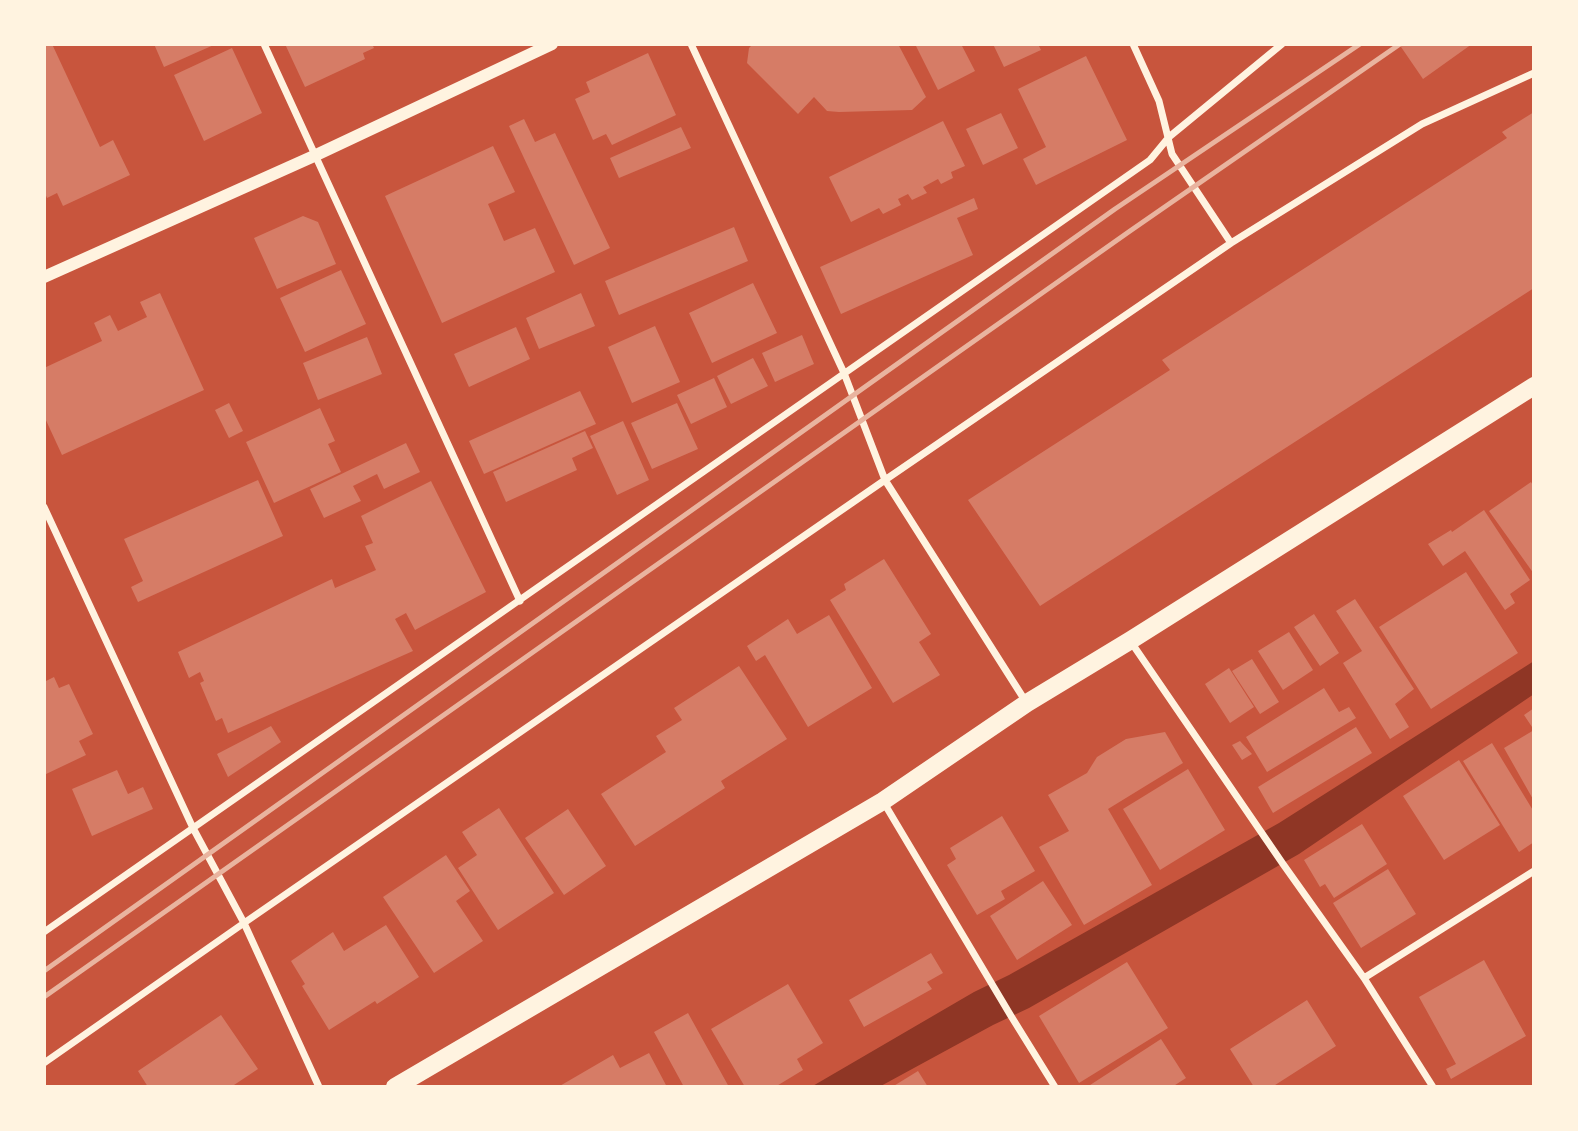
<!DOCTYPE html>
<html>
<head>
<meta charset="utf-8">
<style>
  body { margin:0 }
  #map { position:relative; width:1578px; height:1131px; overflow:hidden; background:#c8553d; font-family:Poppins,sans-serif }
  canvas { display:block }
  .frame { position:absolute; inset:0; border:46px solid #fff3e0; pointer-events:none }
</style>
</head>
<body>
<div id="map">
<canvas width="1578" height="1131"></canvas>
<div class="frame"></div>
</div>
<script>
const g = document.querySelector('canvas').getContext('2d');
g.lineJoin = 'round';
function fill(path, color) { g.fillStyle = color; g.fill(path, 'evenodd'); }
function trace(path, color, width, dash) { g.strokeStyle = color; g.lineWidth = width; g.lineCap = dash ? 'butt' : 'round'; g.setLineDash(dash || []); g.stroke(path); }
const water = new Path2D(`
  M1534,661V694L1299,854L1029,1008L993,1025L879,1087H811L974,992L1009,975L1279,823Z`);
const building = new Path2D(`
  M44,44H52L100,147L113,140L130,175L63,206L57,193L47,198L44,191Z
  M154,44H216L164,67Z
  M285,44H372L374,48L363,53L365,59L305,87Z
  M753,44H886L887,46L889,44H898L926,97L912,110L839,112L827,111L814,97L798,114L747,63L749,48Z
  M915,44H961L975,71L938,90Z
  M993,44H1038L1041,50L1004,67Z
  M1399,44H1472L1423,79Z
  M232,48L262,113L204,141L174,75Z
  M648,53L676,115L612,145L606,134L593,140L575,99L590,92L586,82Z
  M1086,56L1127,140L1036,185L1023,159L1046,147L1018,89Z
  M1534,112V288L1040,606L968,500L1170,370L1162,360L1507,138L1502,132Z
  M1001,113L1018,148L983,165L966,129Z
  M524,119L535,142L555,133L610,248L574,265L509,126Z
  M943,121L965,166L951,172L953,178L941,184L938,179L923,187L927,193L912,200L908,194L898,199L901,205L883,214L879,208L851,222L829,177Z
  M681,127L691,148L619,178L610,158Z
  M493,146L515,192L488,204L504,241L535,228L555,272L442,323L385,196Z
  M974,198L978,209L957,218L973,255L841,314L820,267Z
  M303,216L318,222L336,264L277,289L254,238Z
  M734,227L748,261L619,315L605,281Z
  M341,270L366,324L305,352L280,298Z
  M753,283L777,333L712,363L689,313Z
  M160,293L204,390L62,455L44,416V368L102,341L94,323L110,315L118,331L147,317L140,302Z
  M581,293L595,326L539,349L526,318Z
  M655,326L680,382L632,403L608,347Z
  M516,327L530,359L469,387L454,354Z
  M802,335L814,364L775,382L762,353Z
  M367,337L382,374L318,400L303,363Z
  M753,358L768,386L731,404L717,376Z
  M714,378L727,407L691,424L677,395Z
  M580,391L596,424L484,474L469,441Z
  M229,403L243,431L229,438L215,410Z
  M677,403L698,449L652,469L631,423Z
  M320,408L335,441L328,444L341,472L274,503L246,442Z
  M623,421L649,480L617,495L590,436Z
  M585,431L593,448L572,458L577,470L506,502L493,472Z
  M406,443L420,472L384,489L377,474L353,486L361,501L324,518L310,489Z
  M258,480L283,536L138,602L131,587L143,581L124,539Z
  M431,481L486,592L415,630L406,613L395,619L413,651L228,733L222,718L216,721L200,683L204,681L200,672L189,678L178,652L332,579L335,588L376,570L365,546L373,543L361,516Z
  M1531,482L1534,487V574L1489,511Z
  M1484,510L1530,580L1510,594L1515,603L1505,610L1465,551L1443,566L1428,544L1451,530L1452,532Z
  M884,559L931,634L919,642L940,675L893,703L830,600L846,590L844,584Z
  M1466,572L1518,653L1431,709L1379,627Z
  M1355,599L1414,689L1395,704L1409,727L1390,739L1343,663L1362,651L1336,611Z
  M1314,614L1339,653L1320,666L1294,627Z
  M829,615L872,688L808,727L765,655L756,661L747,646L788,619L797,634Z
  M1289,632L1313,670L1283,690L1258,651Z
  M1252,659L1279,702L1260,714L1232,671Z
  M739,666L787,739L721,781L725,788L635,846L601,794L666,752L656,736L682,720L674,708Z
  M1229,668L1254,707L1230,723L1205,684Z
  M54,677L59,688L69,684L93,734L79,741L86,755L44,775V682Z
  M1324,688L1339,712L1349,707L1356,718L1267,772L1246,737Z
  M1534,708V801L1504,748L1534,730L1524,715Z
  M271,726L281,742L228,777L217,754Z
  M1356,727L1372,753L1273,813L1258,787Z
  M1165,732L1183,763L1108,809L1152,885L1084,925L1039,847L1069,831L1048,795L1087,773L1097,757L1126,739Z
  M1240,741L1252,754L1242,760L1232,745Z
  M1492,743L1534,812V842L1519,852L1463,761Z
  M1459,760L1500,825L1444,860L1403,796Z
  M1188,769L1225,830L1160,870L1123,809Z
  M117,770L128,794L143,787L153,809L92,836L72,789Z
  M499,808L554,893L498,930L458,868L477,855L462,832Z
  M568,809L606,866L564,895L525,838Z
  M1002,816L1035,871L1001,891L1005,899L977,915L947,865L956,859L950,848Z
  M1362,824L1387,864L1334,898L1325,884L1320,887L1304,860Z
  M446,855L470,891L456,901L483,941L434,973L383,897Z
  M1388,869L1416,914L1361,948L1333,903Z
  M1043,881L1072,925L1017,960L990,916Z
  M386,925L419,977L377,1004L375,1001L329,1030L302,986L305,984L291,961L333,932L344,951Z
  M931,953L943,973L927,982L932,989L864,1027L849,1000Z
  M1484,960L1526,1036L1451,1079L1446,1069L1456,1064L1419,997Z
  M1127,962L1168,1028L1079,1083L1039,1016Z
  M788,984L823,1043L797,1059L803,1070L775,1087H745L711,1029Z
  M1307,1000L1336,1046L1272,1087H1254L1230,1049Z
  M688,1013L729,1087H684L654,1032Z
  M221,1015L258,1069L231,1087H148L138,1071Z
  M1161,1039L1186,1078L1172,1087H1087Z
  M649,1053L667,1087H558L613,1055L620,1068Z
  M918,1071L928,1087H892Z`);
const minor = new Path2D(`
  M264,44L520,601
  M691,44L844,373L885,480L1026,702
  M1133,44L1159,101L1172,154L1231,243
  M44,507L193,828L244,923L319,1087
  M1131,642L1283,864L1364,978L1433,1087
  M884,803L1011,1016L1055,1087
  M44,932L1150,160L1169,137L1282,44
  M1364,978L1534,871
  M44,1063L244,923L885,480L1231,243L1422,124L1534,73`);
const tertiary = new Path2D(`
  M44,277L314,156L552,44`);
const primary = new Path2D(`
  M395,1087L883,801L1027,703L1131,640L1534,386`);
const rail = new Path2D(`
  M44,971L1115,209L1360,44
  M44,997L1130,231L1400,44`);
fill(water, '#8f3625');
fill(building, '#d67c66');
trace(minor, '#fff3e0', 7);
trace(tertiary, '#fff3e0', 12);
trace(primary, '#fff3e0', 18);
trace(rail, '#e9b49f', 5);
</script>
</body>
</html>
